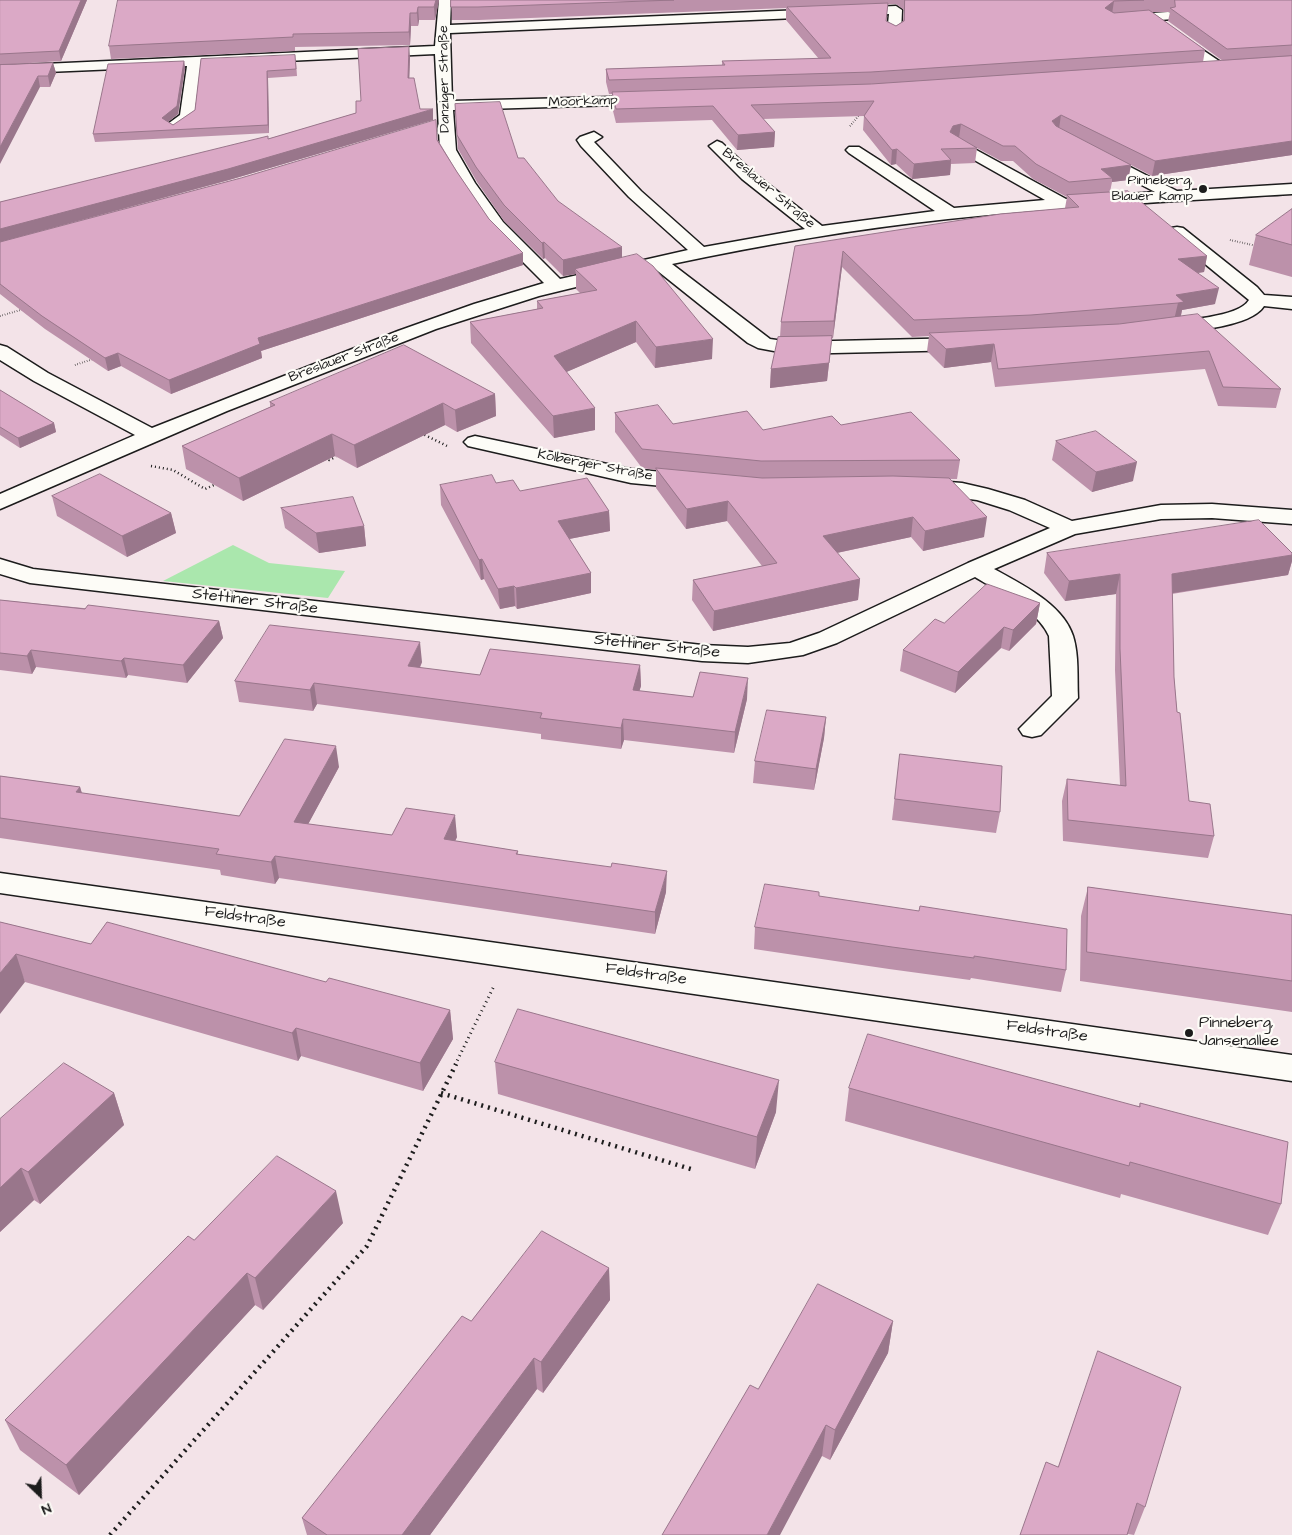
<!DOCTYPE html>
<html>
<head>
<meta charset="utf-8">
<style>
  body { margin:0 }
  #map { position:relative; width:1292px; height:1535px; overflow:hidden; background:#f3e3e8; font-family:"Architects Daughter",sans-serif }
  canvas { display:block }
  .north { position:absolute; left:15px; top:1470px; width:50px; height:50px; -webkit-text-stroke:4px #fdfcf7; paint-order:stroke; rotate:156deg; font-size:14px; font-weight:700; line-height:20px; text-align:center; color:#1c1c1c }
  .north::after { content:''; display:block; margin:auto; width:18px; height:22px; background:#1c1c1c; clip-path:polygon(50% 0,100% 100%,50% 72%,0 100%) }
</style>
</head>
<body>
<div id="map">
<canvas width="1292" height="1535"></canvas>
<div class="north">N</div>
</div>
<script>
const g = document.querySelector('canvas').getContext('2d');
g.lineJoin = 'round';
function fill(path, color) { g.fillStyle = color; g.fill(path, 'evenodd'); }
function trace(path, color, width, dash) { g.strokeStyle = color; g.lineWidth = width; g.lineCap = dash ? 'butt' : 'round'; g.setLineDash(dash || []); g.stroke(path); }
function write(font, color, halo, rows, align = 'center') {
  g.font = font + ' "Architects Daughter",sans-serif'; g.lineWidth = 4.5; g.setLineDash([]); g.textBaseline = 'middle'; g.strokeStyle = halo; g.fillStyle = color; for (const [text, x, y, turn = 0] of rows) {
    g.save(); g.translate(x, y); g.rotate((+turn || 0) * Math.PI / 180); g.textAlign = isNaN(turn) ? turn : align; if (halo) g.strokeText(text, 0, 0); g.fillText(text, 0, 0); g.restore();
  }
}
const green = new Path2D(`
  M233,545L269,563L345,571L328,598L163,581Z`);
const pathFar3 = new Path2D(`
  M850,126L860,114
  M1230,240L1257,246
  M0,316L24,309
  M75,365L93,359`);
const pathFar2 = new Path2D(`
  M421,433L447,446
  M325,458L329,460L336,457
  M151,466L173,470L205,489L214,485`);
const pathFar1 = new Path2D(`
  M455,1065L494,986`);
const path = new Path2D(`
  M441,1093L694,1170
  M110,1535L367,1246L456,1064`);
const minor = new Path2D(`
  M439,0H451L450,25L896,6L902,10L901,34L894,38L887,34L889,14L450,33L452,101L649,96L656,100L649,104L453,110L456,150L475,183L503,222L560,279L688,250L629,197L581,146L577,140L580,137L594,132L602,137L594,142L641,191L704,247L805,229L742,179L709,146L717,141L722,143L754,173L822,226L935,211L849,153L846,150L849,147H859L954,208L1045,200L953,148L950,145L953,142L958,140L1066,199L1155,192L1091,158L1089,155L1091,152L1097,150L1177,191L1292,184V194C1177,201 1062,207 948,219C855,229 762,245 672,264L770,339L790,342L965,338L972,340L975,344L972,348L965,350L790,354L758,348L748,343L654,268L539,296L436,329L227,411L0,509V494L135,435L34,381L0,360V345L7,347L48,373L152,428L398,331L474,304L544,283L491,230L459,183L440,150L435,54L201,65L194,117L173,131L165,126L180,115L187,66L0,74V66L435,46Z
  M1168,12L1173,13L1174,16L1173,19L1122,23L1116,19L1122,15Z
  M1173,30L1225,65L1227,68L1225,71H1215L1168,37L1166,34Z
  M1177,227L1183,228L1257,287L1264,295L1292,297V309L1264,306C1251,327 1193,330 1170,334L1163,332L1161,328L1163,324C1184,319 1238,318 1249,300L1171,236L1168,232L1171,228Z
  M475,436L631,469L694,475L702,477L705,482L702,487L694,489L631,483L468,446L464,442L468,438Z
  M924,480L962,483L988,489L1025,500L1072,521L1161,505L1212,504L1292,510V524L1212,518L1161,519L1075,534L994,569C1021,584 1063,604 1073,636C1079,655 1077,678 1078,698L1041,735L1032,737L1023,735L1019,729L1052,696L1049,636C1037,609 999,592 975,577L837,643L803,655L748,663L702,661L30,583L0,574V559L33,569L702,645L748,647L790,643L819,633L968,563L1050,528L1009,510L977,500L916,492L913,487L916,482Z
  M0,873L1292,1055V1081L0,893Z`);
const wall = new Path2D(`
  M0,0H87L61,61L0,65Z
  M439,0L435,20H419L418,26H411L410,45L295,47V51L111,59L109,46Z
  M451,0H1292V155L1152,176L1131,165L1128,180L1112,182L1110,192L1207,256L1204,272L1198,273L1215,304L1182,310L1181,316L1281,389L1276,408L1218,406L1205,369L995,387L991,362L944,368L927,351L929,336L912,337L842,267L833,338H832L827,381L770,388L771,369L780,337L781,322L795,246L1065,208L1067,197L1033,179L1013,161H1001L977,148L975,163L951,164L950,175L912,179L896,164L891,165L863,130L864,116L763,119L775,132L774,147L737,150L712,120L616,123L612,107V94H609L606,82V69L722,65V61L819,59L786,20V8L479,20H452ZM888,4H896L904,10L903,21L896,26L886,21ZM1152,12H1170L1168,21L1223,61L1203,62L1205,50Z
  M410,57L409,78L420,109L433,120L229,180L8,240L438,140L457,172L489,219L523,265L261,351L262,358L171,394L121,366L108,371L45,329L0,294V202L268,139L356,113L361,101Z
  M201,59L296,62L297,76L268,78L269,133L95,142L93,134L184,61L185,68L178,114L168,122L173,125L195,110Z
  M53,63L56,73L50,87H40L0,65Z
  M455,104L518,158L558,201L622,258L712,359L655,368L636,342L566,372L595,430L554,438L471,343L470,322L537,309V301L580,293L576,289V274L563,276L545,258L543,259L504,221L477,182L458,149Z
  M1292,209V277L1249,265L1256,235Z
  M0,390L54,423L56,432L20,448L0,435Z
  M495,394L496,416L457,432L445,425L357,468L335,456L243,501L186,469L182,446L270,407V402Z
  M615,413L673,424L763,430L841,425L960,460L957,479H950L984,537L923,551L911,537L837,553L860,579L858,600L713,631L692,600L693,580L762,566L727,521L686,529L656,488V470L642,468L615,432Z
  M1056,441L1133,481L1092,492L1052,460Z
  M496,483L520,491L609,511L610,531L569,539L591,573V593L517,609L515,606L500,609L484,579L481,580L441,505L440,485Z
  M52,496L171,513L176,533L127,557L57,516Z
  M281,508L364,526L366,546L319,553L285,528Z
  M1047,553H1292V561L1288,575L1172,594L1174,677L1177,712L1189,801L1214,836L1208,858L1063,841L1062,801L1067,779L1120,785L1115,670L1116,594L1065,601L1044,573Z
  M0,600L219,621L223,638L187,683L128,675L126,678L36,667L32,674L0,670Z
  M1040,603L1036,624L1009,651L1001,648L955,693L900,671L903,650L944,623Z
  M422,662L420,668L480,675L640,665L641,686L639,691L693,697L747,699L734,753L624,740L621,749L541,739V734L317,704L313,711L239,702L235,681Z
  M826,717L824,738L814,790L753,783L755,761Z
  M900,754L1000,812L996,833L892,820Z
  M339,767L308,824L392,835L457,837L455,841L518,851V854L666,892L655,934L279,878L275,884L221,875L220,870L0,838V776L80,787L82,793L239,816Z
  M1088,887L1292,915V1012L1080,981L1081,916Z
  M819,892V896L1066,970L1061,992L971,978L970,980L889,969L754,949L755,927Z
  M0,922L91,944L326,982L450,1010L453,1039L423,1091L301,1056L298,1061L25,982Z
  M495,1062L776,1112L755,1169L498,1094Z
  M849,1088L1139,1106L1140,1103L1281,1204L1268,1235L1121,1194L1120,1198L845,1121Z
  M114,1093L124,1125L40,1204L34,1200L0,1232V1119Z
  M343,1223L263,1310L255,1305L79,1495L20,1450L5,1420L194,1240Z
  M609,1268L610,1300L543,1393L537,1389L430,1535H307L302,1518L471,1321Z
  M893,1321L888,1353L830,1460L822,1456L758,1389Z
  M1046,1462L1145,1507L1134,1535L1128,1534Z`);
const shadedWall = new Path2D(`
  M81,0H87L61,61L59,51Z
  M436,0H439L435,20L434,7Z
  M1114,1L1112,14L1105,8Z
  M418,7L419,20L418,26L417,13Z
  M410,13L411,26L410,45L409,32Z
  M409,47L410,57L409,89L408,78Z
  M184,61L185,68L178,114L163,126L162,118Z
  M53,63L56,73L50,87L48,76Z
  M267,71L268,78L269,133L268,125Z
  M38,76L40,87L0,164V147Z
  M433,109V120L229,180L0,242V229Z
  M1061,115L1059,129L1052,121Z
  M961,124L959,138L950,132L953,126Z
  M775,132L774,147L737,150L738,135Z
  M1292,141V155L1152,176L1155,161Z
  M897,149L896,164L891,165L892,150Z
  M951,160L950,175L912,179L914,164Z
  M1131,165L1128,180L1112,182V178L1101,169Z
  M544,242L545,258L543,259L542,243Z
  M622,247V263L575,269L576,274L563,276V260Z
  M843,251L842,267L833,338L834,321Z
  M523,253V265L261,351L262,358L171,394L169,380L258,338Z
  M1207,256L1204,272L1175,276L1178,259Z
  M1219,288L1215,304L1182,310L1180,319L1174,320L1178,303L1176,295Z
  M636,321V342L555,377L554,356Z
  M832,336L827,381L770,388L771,369Z
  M713,339L712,359L655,368L656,347Z
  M994,344L991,362L944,368L946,349Z
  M118,353L121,366L108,371L105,358Z
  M495,394L496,416L457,432L455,410Z
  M443,403L445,425L357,468L354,445Z
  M595,408V430L554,438L553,416Z
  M54,423L56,432L20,448L18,438Z
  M332,434L335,456L243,501L239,478Z
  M1137,462L1133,481L1092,492L1096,472Z
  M728,501L727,521L686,529L687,509Z
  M609,511L610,531L559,541L558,521Z
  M171,513L176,533L127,557L122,536Z
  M913,517L911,537L822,556L823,536Z
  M987,517L984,537L923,551L925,531Z
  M364,526L366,546L319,553L316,533Z
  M1292,555V561L1288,575L1167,594L1172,574Z
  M482,559L484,579L481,580L479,560Z
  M591,573V593L517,609L516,588Z
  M1120,574L1116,594L1065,601L1069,581Z
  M860,579L858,600L713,631L714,611Z
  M514,586L515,606L500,609L498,589Z
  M1040,603L1036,624L1009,651L1013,630Z
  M219,621L223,638L187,683L183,665Z
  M1004,627L1001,648L955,693L958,672Z
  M420,642L422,662L410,687L408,666Z
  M31,650L36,667L32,674L27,656Z
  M124,658L128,675L126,678L121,661Z
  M640,665L641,686L633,711V690Z
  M748,678L747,699L734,753L735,732Z
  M314,683L317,704L313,711L310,690Z
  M826,717L824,738L814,790L816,769Z
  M623,719L624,740L621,749V728Z
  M336,746L339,767L298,843L294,822Z
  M80,787L86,808L76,792Z
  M455,815L457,837L446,860L444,839Z
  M275,856L279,878L275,884L271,862Z
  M667,871L666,892L655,934V912Z
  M16,954L25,982L0,1014V973Z
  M450,1010L453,1039L423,1091L420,1063Z
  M296,1028L301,1056L298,1061L292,1033Z
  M779,1080L776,1112L755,1169L757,1137Z
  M114,1093L124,1125L40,1204L28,1172Z
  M21,1168L34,1200L0,1232V1188Z
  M336,1191L343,1223L263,1310L255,1278Z
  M609,1268L610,1300L543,1393L541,1362Z
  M247,1273L255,1305L79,1495L66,1465Z
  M893,1321L888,1353L830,1460L835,1430Z
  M534,1358L537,1389L430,1535H402Z
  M826,1425L822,1456L780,1535H767Z`);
const building = new Path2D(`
  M0,0H81L59,51L0,54Z
  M118,0H436L434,7H418L417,13H410L409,32L293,34V37L109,46Z
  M451,0H674L478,7H451Z
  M905,0H1144L1114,1L1105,8L1114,13L1149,10L1205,50L871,72L609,80L606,69L725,65L722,61L831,58L787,7L888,3L886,21L896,26L904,21Z
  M1175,0H1292V45L1227,49L1170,8L1175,7Z
  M409,47L408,78H414L420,109H433L228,169L0,229V202L268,136V139L356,113V101H361L358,49Z
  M295,55L296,69L267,71L268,125L93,134L108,64L184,61L177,106L162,118L173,125L195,110L201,59Z
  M1292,56V141L1155,161L1061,115L1052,121L1056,126L1131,165L1101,169L1112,178L1069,182L1036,164L1015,146H1003L961,124L953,126L950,132L977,148L941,149L951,160L914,164L897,149L892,150L864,116L874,101L751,105L775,132L738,135L713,106L616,109L612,92L871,84Z
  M53,63L48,76H38L0,147V65Z
  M500,102L518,158H524L558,201L622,247L563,260L544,242L542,243L504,205L476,167L457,135L455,104Z
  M436,120L437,140L457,172L489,219L523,253L258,338L260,344L169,380L118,353L105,358L42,316L0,284V242L241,178Z
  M1128,191L1207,256L1178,259L1219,288L1176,295L1184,302L1178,303L1031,315L914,320L843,251L834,321L781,322L795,246L1000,214L1079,207L1067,195Z
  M1292,209V245L1256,235Z
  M637,254L653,266L713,339L656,347L636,321L554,356L595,408L553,416L470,322L543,308L537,301L597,290L575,269Z
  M1198,314L1281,389L1223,387L1209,351L998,369L994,344L946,349L929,333L1119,324Z
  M832,336L829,363L771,369L778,337Z
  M404,345L495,394L455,410L443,403L354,445L332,434L239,478L182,446L275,405L270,402Z
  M0,390L54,423L18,438L0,427Z
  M658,405L673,424L747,411L763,430L832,416L841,425L911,412L960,460L761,461L642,449L615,413Z
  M1096,431L1137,462L1096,472L1056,441Z
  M656,468L762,478L893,476L949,478L987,517L925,531L913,517L823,536L860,579L714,611L693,580L777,563L728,501L687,509Z
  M100,474L171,513L122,536L52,496Z
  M492,475L496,483L513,480L520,491L587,478L609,511L558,521L591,573L516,588L514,586L498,589L482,559L479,560L440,485Z
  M353,497L364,526L316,533L281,508Z
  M1259,520L1292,553V555L1172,574L1174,677L1177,712L1180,713L1189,801L1210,804L1214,836L1068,820L1067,779L1126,786L1120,649V574L1069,581L1047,553Z
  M987,584L1040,603L1013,630L1004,627L958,672L903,650L935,619L944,623Z
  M0,600L85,609L88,605L219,621L183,665L124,658L121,661L31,650L27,656L0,653Z
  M270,625L420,642L408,666L480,675L490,649L640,665L633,690L693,697L700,672L748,678L735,732L623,719L621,728L540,718L542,713L314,683L310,690L235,681Z
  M767,710L826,717L816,769L755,761Z
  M285,739L336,746L294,822L392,835L406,808L455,815L444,839L518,851L516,854L611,867L612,863L667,871L655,912L275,856L271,862L216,854L219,849L0,818V776L80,787L76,792L239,816Z
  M900,754L1002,766L1000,812L895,799Z
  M765,884L819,892V896L919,911L920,906L1067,929L1066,970L974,956V958L892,947L755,927Z
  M1088,887L1292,915V981L1087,952Z
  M0,922L91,944L107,922L326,982L329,978L450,1010L420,1063L296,1028L292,1033L16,954L0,973Z
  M518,1009L779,1080L757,1137L495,1062Z
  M868,1034L1140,1107V1103L1288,1142L1281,1204L1130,1162L1129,1166L849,1088Z
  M64,1063L114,1093L28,1172L21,1168L0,1188V1119Z
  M277,1156L336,1191L255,1278L247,1273L66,1465L5,1420L188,1236L194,1240Z
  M542,1231L609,1268L541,1362L534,1358L402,1535H327L302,1518L462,1316L471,1321Z
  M818,1284L893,1321L835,1430L826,1425L767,1535H662L750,1385L758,1389Z
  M1098,1351L1181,1387L1145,1507L1137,1503L1127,1535H1020L1046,1462L1058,1467Z`);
const markers = [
  [1203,189,5,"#1c1c1c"],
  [1189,1033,5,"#1c1c1c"]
];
const farStreetnames = [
  ["Danziger Straße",445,79,-91],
  ["Moorkamp",583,102,-2],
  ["Breslauer Straße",768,189,40],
  ["Breslauer Straße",344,358,-21],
  ["Kolberger Straße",595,466,11]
];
const farPoinames = [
  ["Pinneberg,",1193,181],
  ["Blauer Kamp",1193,197]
];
const streetNames = [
  ["Stettiner Straße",255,602,7],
  ["Stettiner Straße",657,647,6],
  ["Feldstraße",245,918,8],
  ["Feldstraße",646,975,8],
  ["Feldstraße",1047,1032,8]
];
const poiNames = [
  ["Pinneberg,",1199,1024],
  ["Jansenallee",1199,1042]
];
fill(green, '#aae7ad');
trace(minor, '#1c1c1c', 3);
trace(pathFar3, '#1c1c1c', 2, [0.5, 2]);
trace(pathFar2, '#1c1c1c', 2.5, [1, 3]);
trace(pathFar1, '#1c1c1c', 3, [1, 4]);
trace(path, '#1c1c1c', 4.5, [2, 5]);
fill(minor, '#fdfcf7');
fill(wall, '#bc91aa');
fill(shadedWall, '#99768b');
fill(building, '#dba9c6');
trace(building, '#99768b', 1);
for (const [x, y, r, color] of markers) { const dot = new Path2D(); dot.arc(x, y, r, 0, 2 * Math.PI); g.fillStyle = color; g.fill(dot); trace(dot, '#fdfcf7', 2); }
write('14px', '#1c1c1c', '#fdfcf7', farStreetnames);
write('14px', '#1c1c1c', '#fdfcf7', farPoinames, 'right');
write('16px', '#1c1c1c', '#fdfcf7', streetNames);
write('16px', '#1c1c1c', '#fdfcf7', poiNames, 'left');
</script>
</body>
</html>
